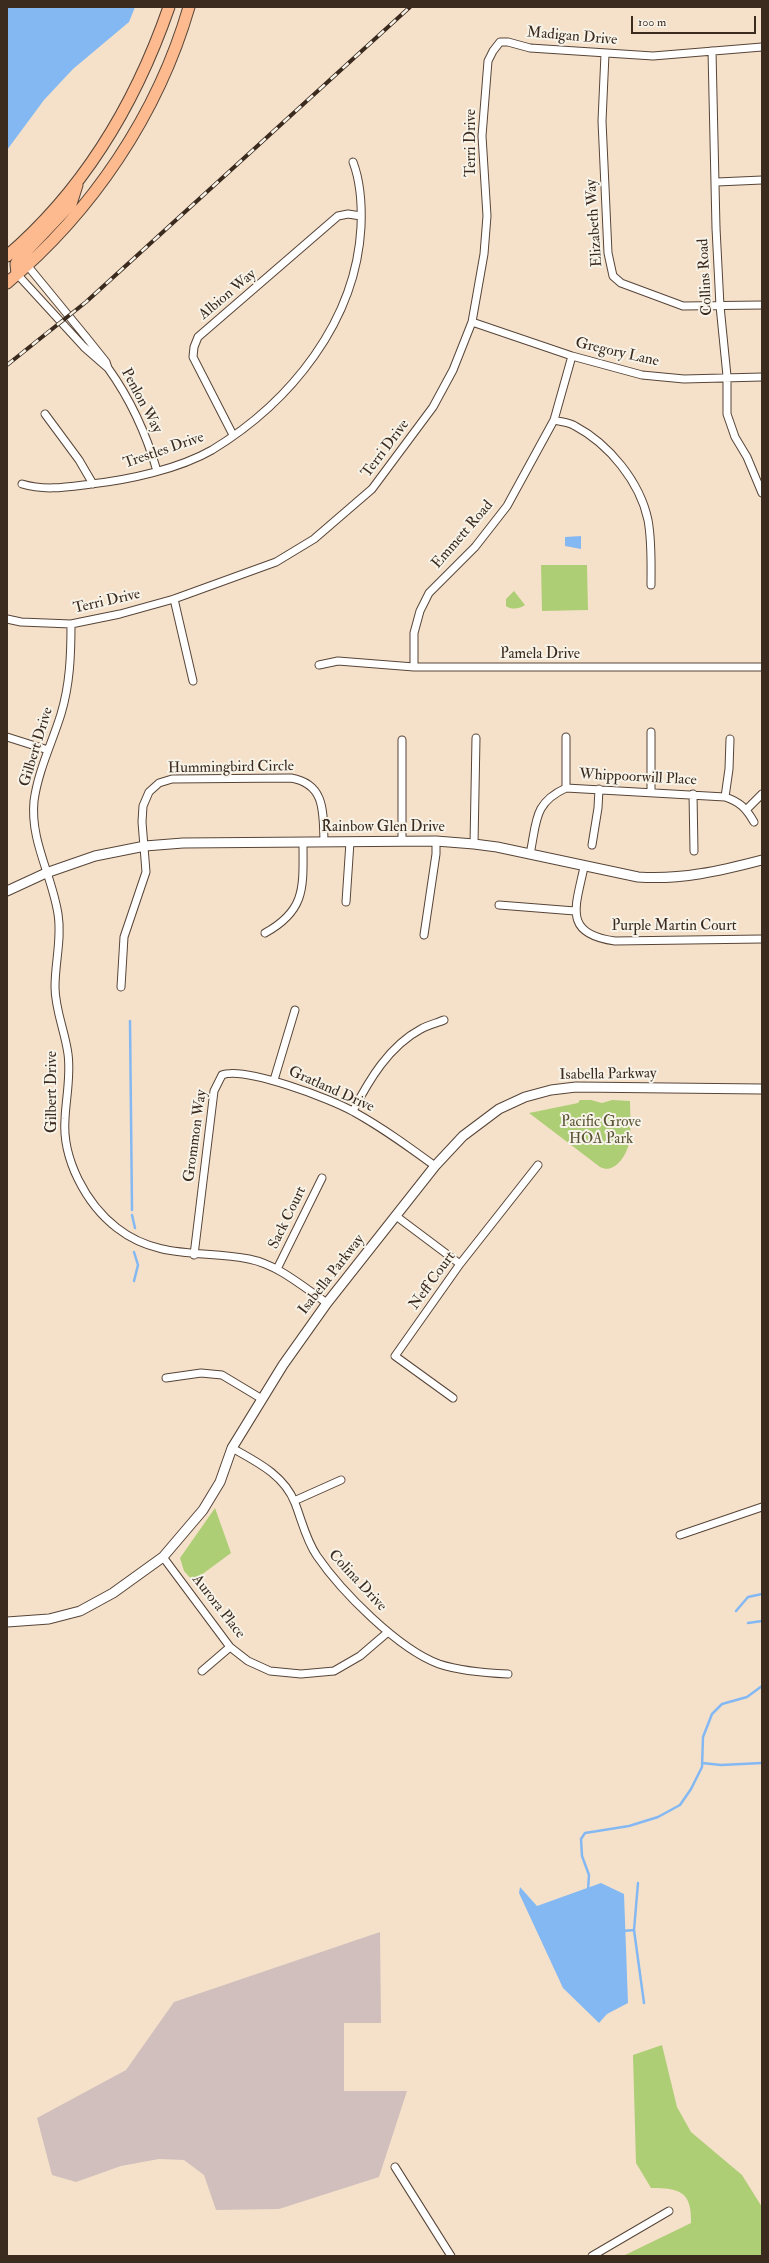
<!DOCTYPE html>
<html>
<head>
<meta charset="utf-8">
<style>
  body { margin:0 }
  #map { position:relative; width:769px; height:2263px; overflow:hidden; background:#f5e1ca; font-family:"IM FELL Double Pica",serif }
  canvas { display:block }
  .frame { position:absolute; inset:0; border:8px solid #3b2a1e; pointer-events:none }
  .scale { position:absolute; left:631px; top:16px; width:125px; height:18px; box-sizing:border-box; border:2px solid #3b2a1e; border-top:0; padding-left:5px; font-size:12px; line-height:14px; white-space:nowrap; color:#3b2a1e; -webkit-text-stroke:3px #f7f3e8; paint-order:stroke }
</style>
</head>
<body>
<div id="map">
<canvas width="769" height="2263"></canvas>
<div class="frame"></div>
<div class="scale">100 m</div>
</div>
<script>
const g = document.querySelector('canvas').getContext('2d');
g.lineJoin = 'round';
function fill(path, color) { g.fillStyle = color; g.fill(path, 'evenodd'); }
function trace(path, color, width, dash) { g.strokeStyle = color; g.lineWidth = width; g.lineCap = dash ? 'butt' : 'round'; g.setLineDash(dash || []); g.stroke(path); }
function write(font, color, halo, rows, align = 'center') {
  g.font = font + ' "IM FELL Double Pica",serif'; g.lineWidth = 4; g.setLineDash([]); g.textBaseline = 'middle'; g.strokeStyle = halo; g.fillStyle = color; for (const [text, x, y, turn = 0] of rows) {
    g.save(); g.translate(x, y); g.rotate((+turn || 0) * Math.PI / 180); g.textAlign = isNaN(turn) ? turn : align; if (halo) g.strokeText(text, 0, 0); g.fillText(text, 0, 0); g.restore();
  }
}
const industrial = new Path2D(`
  M380,1932L381,2023H344V2091H407L379,2177L279,2209L216,2210L204,2175L184,2160L159,2159L121,2166L76,2182L52,2175L37,2118L126,2070L174,2002Z`);
const green = new Path2D(`
  M541,565H587L588,610L542,611Z
  M514,591L525,605C520,609 511,610 506,606V599Z
  M580,1100H591L602,1103L612,1100L630,1101C630,1112 632,1137 628,1147C624,1159 613,1174 600,1167L529,1113L578,1103Z
  M215,1508L231,1553L193,1581L184,1571L180,1558Z
  M662,2045L677,2107L691,2132L742,2175L762,2207V2256H623L691,2223C692,2191 679,2188 651,2188L636,2163L633,2055Z`);
const water = new Path2D(`
  M7,7H135L129,22L73,69L44,100L7,150Z
  M581,536V549L565,546V537Z
  M601,1883L624,1894L628,2003L607,2014L599,2023L563,1988L519,1893L520,1887L537,1906Z`);
const stream = new Path2D(`
  M130,1021L132,1210
  M132,1215L135,1228
  M134,1281L138,1265L134,1252
  M736,1611L748,1597L762,1594
  M748,1623L762,1621
  M702,1763L721,1765L762,1763
  M588,1890L589,1875L582,1856L581,1839L585,1833L629,1826L658,1817L680,1805L691,1789L702,1767L703,1737L712,1714L722,1704L747,1697L762,1686
  M634,1930L644,2003
  M623,1931L634,1930L638,1883`);
const minor = new Path2D(`
  M712,51L716,228L720,306L727,376V414L735,437L747,457L762,493
  M605,54L602,121L608,253L613,276L621,283L683,306L762,305
  M717,182L762,180
  M17,274L84,347L108,368L106,362L86,337L27,265
  M472,322L572,356L642,375L684,379L762,377
  M108,368C131,400 146,433 157,471
  M45,414L79,460L93,484
  M554,420C560,422 569,422 575,426C609,444 640,482 648,520C652,542 651,563 651,585
  M233,435L193,357L194,347L198,337L338,216L348,214L361,216
  M22,484C45,491 67,487 91,484C128,480 179,469 212,450C291,402 356,321 361,227C362,204 361,183 353,162
  M174,599L193,681
  M7,619L21,622L71,624L120,614L174,599L276,562L314,539L372,489L433,407L453,370L472,322L484,254L487,216L482,136L488,61L493,51L500,42H508L530,48L653,56L762,47
  M71,624C71,655 70,684 61,714C52,743 38,771 34,801C30,841 52,875 58,914C62,938 55,962 55,987C55,1010 65,1031 68,1054C71,1076 66,1097 65,1119C62,1159 86,1204 117,1228C158,1260 203,1250 249,1259C279,1265 303,1287 327,1303
  M319,665L338,661L414,667H762
  M414,667V633L420,611L429,593L475,547L507,506L554,420L572,356
  M7,737L48,750
  M566,737V788
  M402,740V841
  M651,791V732
  M693,794L694,851
  M725,797L729,769L730,739
  M747,809L762,794
  M474,844L476,738
  M592,845L598,808L599,789
  M530,854C537,822 533,803 566,788L725,797C740,802 746,808 754,822
  M584,867C576,906 562,934 615,941L762,939
  M346,902L350,842
  M499,905L575,911
  M265,933C307,910 303,886 303,842
  M424,935L436,854V841
  M121,987L124,937L146,872L142,822L143,806L149,792L159,783L172,779L291,778C326,784 323,813 324,842
  M274,1080L295,1010
  M353,1111C369,1080 389,1046 421,1029C428,1025 437,1023 444,1020
  M396,1216L460,1264
  M194,1255L214,1091L222,1075C244,1066 332,1099 354,1112C383,1128 409,1147 435,1166
  M277,1269L322,1178
  M166,1378L201,1373L222,1375L262,1399
  M453,1398L395,1356L460,1264L538,1165
  M232,1448C257,1462 284,1475 295,1503C302,1521 306,1540 317,1556C341,1591 398,1649 439,1664C460,1671 485,1673 508,1674
  M294,1501L341,1480
  M680,1535L762,1507
  M163,1557L230,1647L248,1661L270,1671L301,1674L334,1671L360,1656L388,1632
  M202,1671L230,1647
  M395,2167L451,2256
  M592,2256L669,2211`);
const tertiary = new Path2D(`
  M7,891L46,873L95,856L145,846L183,843L436,841L474,844L497,847L638,877C681,880 720,871 762,860
  M7,1622L49,1619L80,1611L113,1593L163,1557L203,1510L220,1482L232,1448L283,1365L327,1303L435,1166L463,1136L499,1109L525,1097L551,1090L576,1087L762,1089`);
const primary = new Path2D(`
  M7,256C84,190 136,102 169,7
  M17,274L16,264L18,260L71,204L77,185
  M7,283C92,212 158,114 189,7`);
const rail = new Path2D(`
  M7,365L86,302L410,7`);
const streetNames = [
  ["Madigan Drive",572,37,5],
  ["Terri Drive",472,143,-90],
  ["Elizabeth Way",595,223,-94],
  ["Collins Road",706,277,-93],
  ["Albion Way",228,295,-40],
  ["Gregory Lane",617,353,13],
  ["Penlon Way",141,401,62],
  ["Terri Drive",386,449,-53],
  ["Trestles Drive",164,451,-19],
  ["Emmett Road",463,535,-49],
  ["Terri Drive",107,602,-13],
  ["Pamela Drive",540,655],
  ["Gilbert Drive",37,747,-73],
  ["Hummingbird Circle",231,768,-1],
  ["Whippoorwill Place",638,778,3],
  ["Rainbow Glen Drive",383,828],
  ["Purple Martin Court",674,927],
  ["Isabella Parkway",608,1075,-1],
  ["Gratland Drive",331,1090,24],
  ["Gilbert Drive",53,1092,-90],
  ["Grommon Way",196,1136,-82],
  ["Sack Court",288,1218,-64],
  ["Isabella Parkway",332,1275,-52],
  ["Neff Court",433,1281,-54],
  ["Colina Drive",357,1581,47],
  ["Aurora Place",218,1607,52]
];
const parkNames = [
  ["Pacific Grove",601,1123],
  ["HOA Park",601,1140]
];
fill(industrial, '#d1bfbd');
fill(green, '#aece76');
fill(water, '#84b8f2');
trace(stream, '#84b8f2', 2.5);
trace(minor, '#574538', 9);
trace(tertiary, '#574538', 11);
trace(primary, '#574538', 13);
trace(minor, '#fff', 7);
trace(tertiary, '#fff', 9);
trace(primary, '#fcba8e', 11);
trace(rail, '#3b2a1e', 4);
trace(rail, '#f7f3e8', 2.5, [8]);
write('15px', '#3b2a1e', '#f7f3e8', streetNames);
write('15px', '#585334', '#f7f3e8', parkNames);
</script>
</body>
</html>
